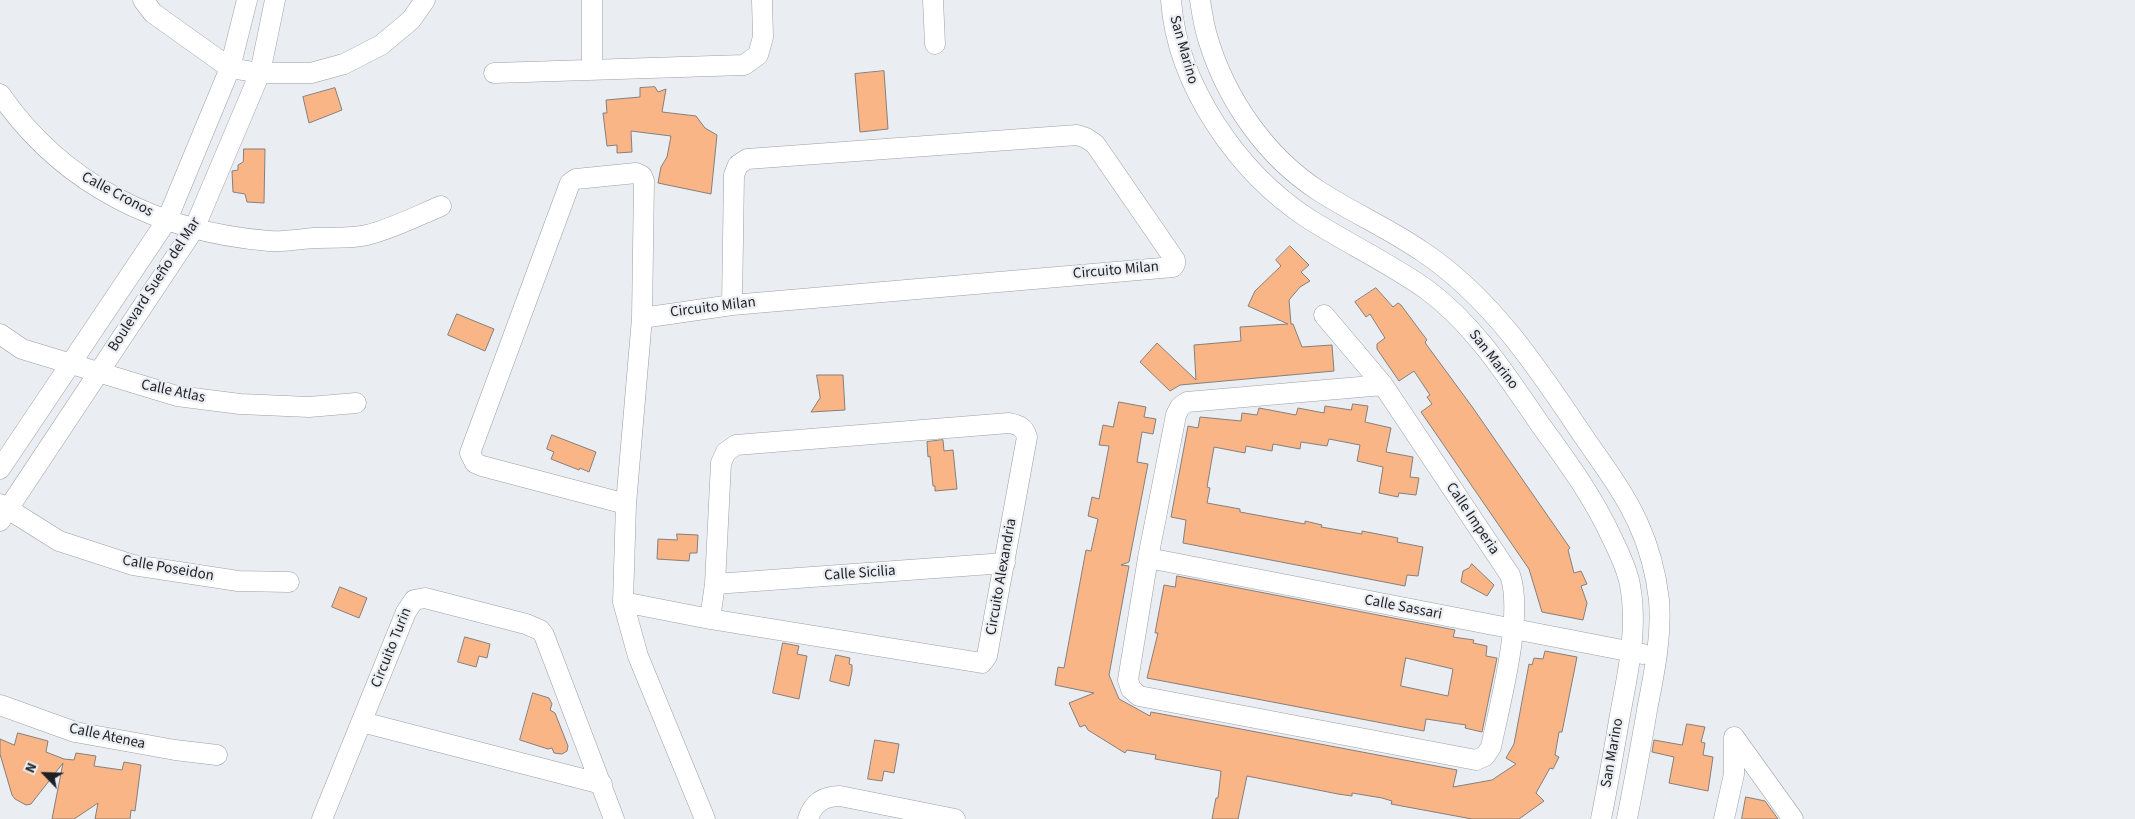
<!DOCTYPE html>
<html>
<head>
<meta charset="utf-8">
<style>
  body { margin:0 }
  #map { position:relative; width:2135px; height:819px; overflow:hidden; background:#eaedf2; font-family:"Source Sans 3",sans-serif }
  canvas { display:block }
  .north { position:absolute; left:20px; top:749px; width:50px; height:50px; -webkit-text-stroke:4px #eaedf2; paint-order:stroke; rotate:294deg; font-size:14px; font-weight:700; line-height:20px; text-align:center; color:#1f2022 }
  .north::after { content:''; display:block; margin:auto; width:18px; height:22px; background:#1f2022; clip-path:polygon(50% 0,100% 100%,50% 72%,0 100%) }
</style>
</head>
<body>
<div id="map">
<canvas width="2135" height="819"></canvas>
<div class="north">N</div>
</div>
<script>
const g = document.querySelector('canvas').getContext('2d');
g.lineJoin = 'round';
function fill(path, color) { g.fillStyle = color; g.fill(path, 'evenodd'); }
function trace(path, color, width, dash) { g.strokeStyle = color; g.lineWidth = width; g.lineCap = dash ? 'butt' : 'round'; g.setLineDash(dash || []); g.stroke(path); }
function write(font, color, halo, rows, align = 'center') {
  g.font = font + ' "Source Sans 3",sans-serif'; g.lineWidth = 4.5; g.setLineDash([]); g.textBaseline = 'middle'; g.strokeStyle = halo; g.fillStyle = color; for (const [text, x, y, turn = 0] of rows) {
    g.save(); g.translate(x, y); g.rotate((+turn || 0) * Math.PI / 180); g.textAlign = isNaN(turn) ? turn : align; if (halo) g.strokeText(text, 0, 0); g.fillText(text, 0, 0); g.restore();
  }
}
const building = new Path2D(`
  M884,71L888,129L860,132L855,74Z
  M655,87L658,92L666,89L662,112L696,116L705,128L717,135L711,194L658,183L661,167L667,157L671,136L631,131L632,152L617,153V145L607,146L603,113H607L606,100L640,97V88Z
  M335,88L342,110L309,123L303,97Z
  M244,149H265L264,203L247,202L245,194L233,192L232,171L238,170V165L243,162Z
  M1290,246L1309,265L1301,272L1310,281L1300,287L1289,300L1291,324H1293L1302,347L1332,345L1334,371L1180,385L1170,391L1140,362L1157,343L1196,380L1194,345L1241,341L1240,327L1288,324L1248,306L1255,291L1281,266L1276,260Z
  M1376,288L1393,307L1398,303L1401,305L1427,340L1425,342L1426,344L1473,408L1570,548L1568,550L1574,573L1581,571L1587,584L1581,586L1587,603L1583,620L1542,612L1529,569L1421,412L1432,404L1427,397L1430,395L1414,371L1399,381L1377,349V344L1385,338L1370,314L1366,317L1355,302Z
  M457,314L494,329L485,351L448,335Z
  M817,375H843L845,410L811,412L820,398Z
  M1119,402L1146,407L1144,417L1156,419L1153,434L1142,432L1137,462L1148,464L1129,562L1121,565L1129,566L1109,675L1119,699L1150,716L1151,712L1457,770L1453,787L1492,780L1516,764L1506,758L1514,744L1529,664L1532,665L1534,658L1543,659L1545,651L1577,657L1562,732H1559L1555,755L1559,757L1553,769L1550,768L1536,793L1544,801L1519,819H1472L1391,804L1392,801L1382,798L1352,793V796L1338,794L1247,776L1238,819H1212L1216,798H1218L1221,771L1155,759L1156,755L1127,750L1125,753L1088,730L1085,725L1080,727L1069,703L1094,693L1055,685L1058,667L1064,668L1086,550L1091,551L1098,519L1088,516L1092,497L1099,499L1109,446L1099,445L1103,425L1113,427Z
  M1353,404L1368,406L1365,422L1391,428L1386,452L1413,457L1410,477L1419,478L1416,495L1399,493L1398,497L1379,493L1383,467L1357,461L1360,445L1329,439L1327,446L1301,442L1300,449L1273,444L1272,451L1246,446L1245,453L1214,447L1207,487L1210,488L1207,503L1240,509V512L1305,524V521L1322,525L1321,527L1362,534V531L1398,538L1397,542L1423,547L1418,576L1407,575L1405,586L1183,543L1186,520L1171,517L1188,426L1198,428L1200,417L1241,421L1242,413L1257,415L1259,408L1296,415L1298,408L1324,413L1325,406L1351,410Z
  M552,435L596,452L589,472L580,468L579,470L551,459L554,452L547,449Z
  M943,440L944,451L953,450L957,489L935,491V486H933L930,456L928,457L927,442Z
  M677,534L698,535L697,553H690L689,561L657,559L658,539L677,540Z
  M1472,564L1494,585L1487,596L1461,582L1463,571L1469,568Z
  M1177,576L1455,630L1453,637L1474,640L1473,643L1487,646L1486,656L1497,658L1482,732L1465,728L1466,725L1426,719L1424,731L1147,678L1158,633H1155L1164,585L1175,587ZM1406,658L1453,669L1448,696L1401,686Z
  M340,587L367,598L359,618L332,607Z
  M465,637L490,644L487,658L479,656L476,667L458,662Z
  M783,643L799,646L797,654L807,656L799,699L773,693Z
  M836,655L850,658L849,664L852,665V671L849,686L830,681Z
  M533,693L549,698L552,704L550,710L555,713L568,746L567,751L562,754L554,753L552,748L548,749L520,740Z
  M1687,724L1705,727L1701,742L1705,743L1703,755L1713,757L1708,791L1669,783L1674,757L1652,752L1654,740L1682,745Z
  M18,733L48,741L46,752L64,759L74,760L76,753L96,756L94,766L122,770L124,762L141,765L135,811L131,810L130,819H95L98,803L74,819H52L63,763L31,804L26,805L15,799L12,795L0,754V739L14,745Z
  M875,740L899,744L894,773L884,771L882,781L868,779Z
  M1746,797L1765,801L1778,819H1742Z`);
const minor = new Path2D(`
  M143,0L153,13L230,68L260,73H311L344,64L381,45L411,20L425,0
  M933,0L935,44
  M1171,0C1177,85 1238,173 1309,219C1347,243 1389,263 1426,289C1475,325 1508,378 1542,427C1569,464 1593,497 1612,538C1619,553 1627,568 1630,585C1638,629 1628,672 1620,715C1614,750 1608,784 1601,819
  M1200,0C1202,13 1204,27 1208,39C1226,99 1266,157 1319,191C1353,213 1390,229 1423,252C1492,298 1539,370 1584,437C1603,465 1624,492 1638,523C1649,547 1656,573 1659,600C1662,637 1654,674 1647,710C1641,746 1634,783 1627,819
  M592,70V0
  M494,73L744,65L758,55L763,37L762,0
  M0,94C63,185 159,232 269,241C284,242 300,239 314,238C331,237 351,239 367,235C392,229 417,216 441,206
  M1324,315L1383,385L1510,575C1524,615 1500,703 1491,747L1485,756L1476,760L1139,696L1131,689L1128,680L1148,558L1176,415L1180,407L1187,402L1383,385
  M642,318L732,305L1173,267L1175,264V260L1095,144L1086,138L1077,135L747,159L738,165L734,175L732,305
  M0,334L22,349L177,396L240,404L309,407L356,403
  M0,469L167,220L230,68L247,0
  M0,504L59,541L133,565L238,581L289,582
  M626,504L482,466L475,463L470,453L570,183L576,179L636,173L642,176L644,181L642,318L626,504L623,602L638,656L705,819
  M0,521L194,229L260,73L275,0
  M1148,558L1643,654
  M715,584L1005,563
  M623,602L710,619L982,663L987,656L1027,437C1024,427 1019,425 1009,423L736,445L726,452L721,463L715,584L710,619
  M0,705L75,732L175,750L217,755
  M362,722L602,784
  M322,819L406,612L414,600L425,598L526,624L540,630L544,635L614,819
  M808,819C813,803 824,796 840,796L955,819
  M1724,819L1734,774V737L1793,819`);
const streetNames = [
  ["San Marino",1183,50,74],
  ["Calle Cronos",117,195,28],
  ["Circuito Milan",1116,271,-5],
  ["Boulevard Sueño del Mar",155,285,-57],
  ["Circuito Milan",713,308,-7],
  ["San Marino",1493,360,52],
  ["Calle Atlas",173,392,12],
  ["Calle Imperia",1472,519,56],
  ["Calle Poseidon",168,569,10],
  ["Calle Sicilia",860,574,-4],
  ["Circuito Alexandria",1002,577,-80],
  ["Calle Sassari",1403,608,11],
  ["Circuito Turin",392,648,-68],
  ["Calle Atenea",107,737,12],
  ["San Marino",1613,753,-80]
];
fill(building, '#fab587');
trace(building, '#857f7c', 1);
trace(minor, '#9c9fa4', 21);
trace(minor, '#fff', 20);
write('15px', '#1f2022', '#eaedf2', streetNames);
</script>
</body>
</html>
